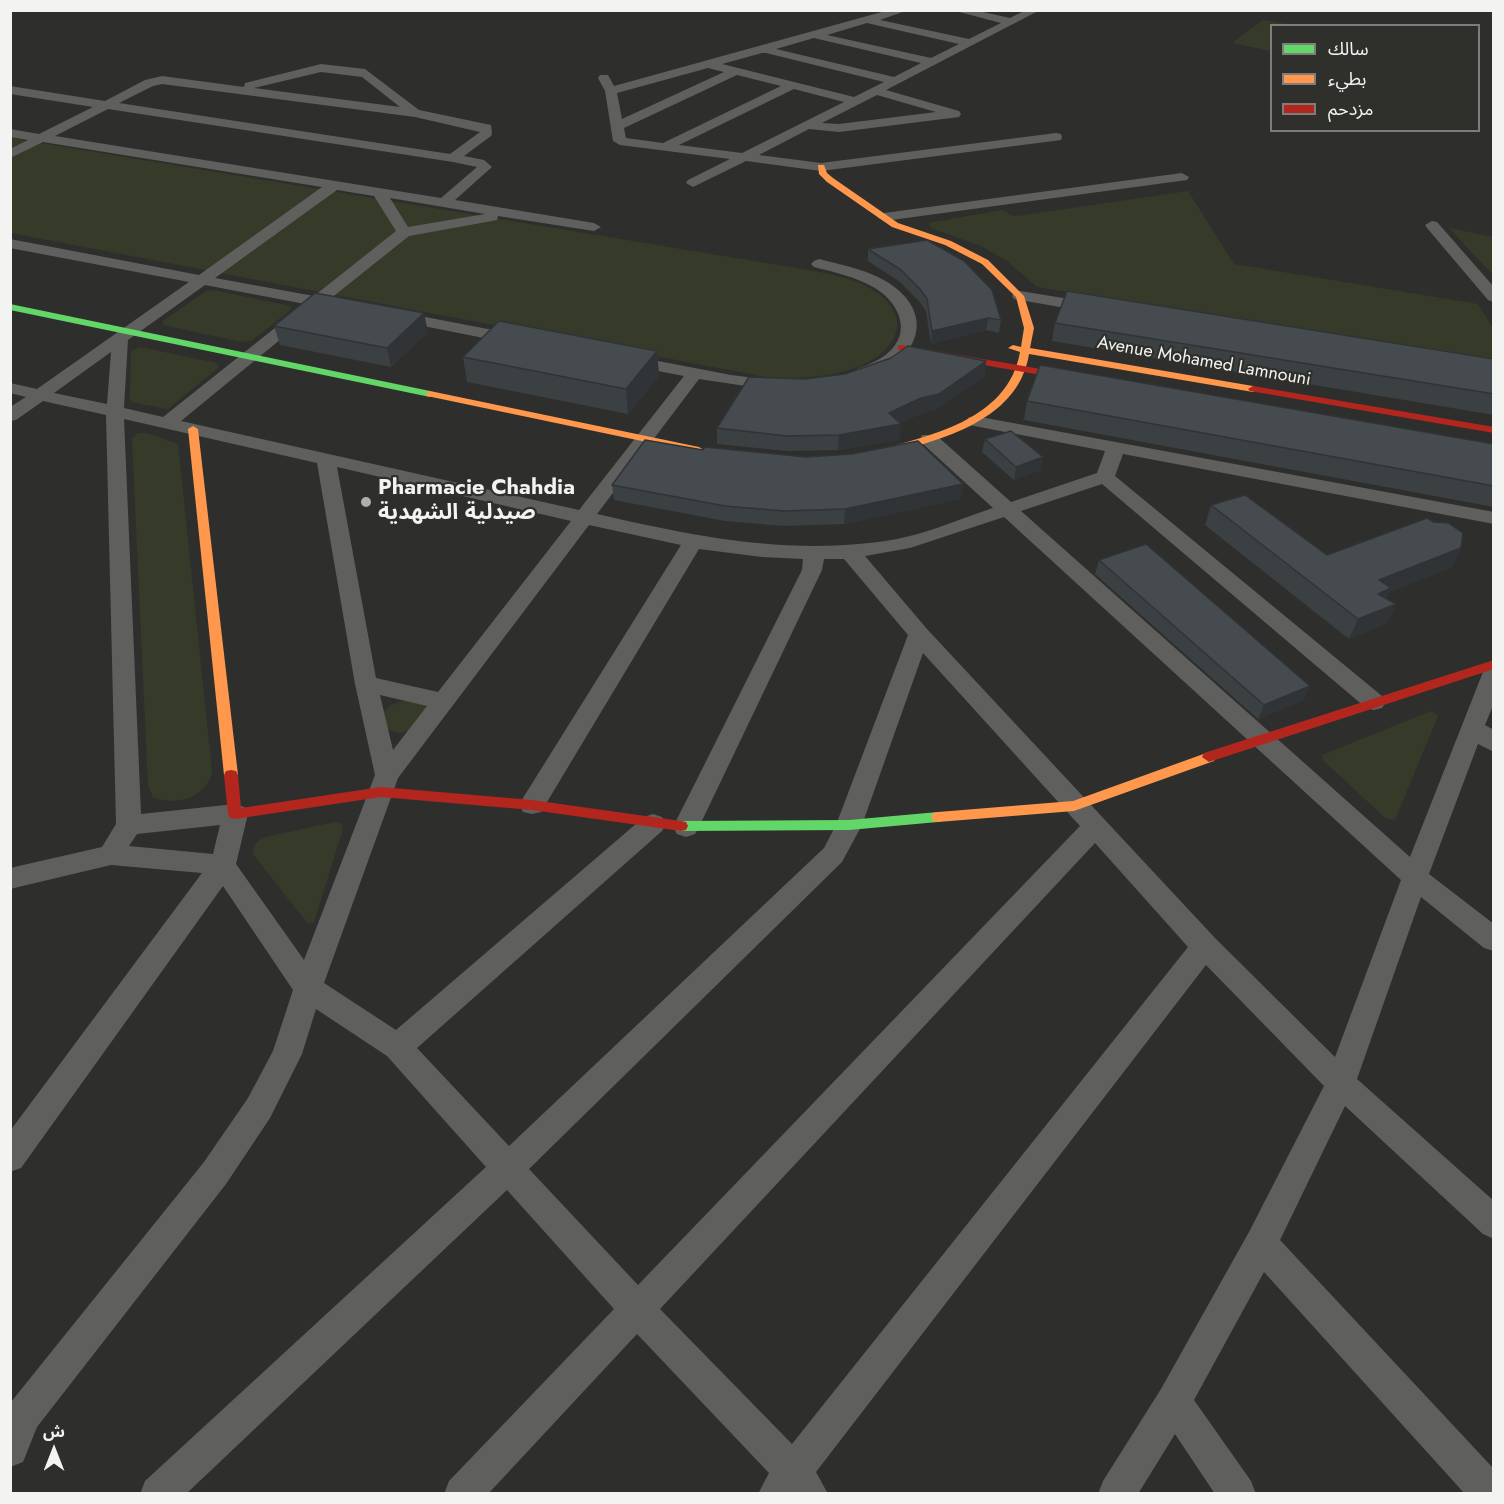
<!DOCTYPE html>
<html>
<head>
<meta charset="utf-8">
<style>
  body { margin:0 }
  #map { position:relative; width:1504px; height:1504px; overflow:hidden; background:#2e2f2d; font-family:Jost,"Noto Sans Arabic",sans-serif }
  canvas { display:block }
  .frame { position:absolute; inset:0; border:12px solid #f3f3f1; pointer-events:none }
  .legend { position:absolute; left:1270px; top:24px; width:210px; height:108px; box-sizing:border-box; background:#2f302c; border:2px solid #7d7e7b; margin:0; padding:8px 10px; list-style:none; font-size:18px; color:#f3f3f1 }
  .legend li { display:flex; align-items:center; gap:12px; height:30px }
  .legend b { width:30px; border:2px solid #7d7e7b }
  .north { position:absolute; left:24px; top:1420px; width:60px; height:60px; -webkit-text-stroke:4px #2f302c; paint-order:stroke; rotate:0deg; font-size:16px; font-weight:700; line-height:24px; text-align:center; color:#f3f3f1 }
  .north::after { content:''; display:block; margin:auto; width:21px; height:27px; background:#f3f3f1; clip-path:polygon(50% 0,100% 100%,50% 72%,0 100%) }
</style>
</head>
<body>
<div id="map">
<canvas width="1504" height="1504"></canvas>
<div class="frame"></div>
<ul class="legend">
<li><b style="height:8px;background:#63d668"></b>سالك</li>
<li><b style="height:8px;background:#ff974d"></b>بطيء</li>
<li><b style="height:8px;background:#b3261e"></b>مزدحم</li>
</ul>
<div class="north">ش</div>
</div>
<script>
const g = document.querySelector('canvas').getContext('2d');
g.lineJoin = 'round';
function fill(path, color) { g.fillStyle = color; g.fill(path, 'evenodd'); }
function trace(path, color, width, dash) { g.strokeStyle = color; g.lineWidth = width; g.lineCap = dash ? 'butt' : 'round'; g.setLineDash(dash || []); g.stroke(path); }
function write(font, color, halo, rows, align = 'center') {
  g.font = font + ' Jost,"Noto Sans Arabic",sans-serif'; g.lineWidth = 4.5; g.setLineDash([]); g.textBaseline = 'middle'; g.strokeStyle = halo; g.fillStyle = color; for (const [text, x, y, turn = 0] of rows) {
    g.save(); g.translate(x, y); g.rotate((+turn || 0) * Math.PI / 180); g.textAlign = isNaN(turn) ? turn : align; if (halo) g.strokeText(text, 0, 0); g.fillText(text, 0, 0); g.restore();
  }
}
const green = new Path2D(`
  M1263,20L1292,25L1272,26L1271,51L1232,43Z
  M10,138L820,272C839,277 860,280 876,292C922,325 885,361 845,371C821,378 796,378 771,378L11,233Z
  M1188,191L1234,264L1478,304L1493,328V361L1037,287L1007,261L981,246L931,228L929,223L1002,210L1013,216L1025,215Z
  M1449,228L1493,237V275Z
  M213,290L291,306L292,309L251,341L242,342L163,325V321L206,291Z
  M140,347L216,363L219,365L218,368L168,409L131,402L130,399L131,351Z
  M138,433H147L178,444L212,771C208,797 176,807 153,797L148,785L132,439Z
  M405,700L424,705L428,709C417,725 407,740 386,728L382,714L391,705Z
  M1431,711L1438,716L1395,820L1385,818L1323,760L1322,755Z
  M335,822L342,824L343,829L314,922L308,924L253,854C253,845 258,840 266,837Z`);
const street = new Path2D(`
  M889,10H908L880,20L969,39L1001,23L952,10H974L1010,18L1026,10H1040L886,90L959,111L961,114L959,117L839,132L809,129L759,155L821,163L1056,133L1061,134L1062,137L1061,140L821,171L746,161L693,187L686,183L688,180L730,159L620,145L613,141L605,91L598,78L600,75H608L614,86ZM867,23L871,24L959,44L931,58L827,35ZM814,38L818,39L921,63L894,77L776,49ZM762,53H766L884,82L854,97L722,64ZM708,68L724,72L622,119L617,93ZM737,75L781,86L663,143L626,138L624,128ZM794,89L844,102L742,153L679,145ZM877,95L936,112L839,124L822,123Z
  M321,64L365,69L419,110L491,125L492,133L491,136L464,156L484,160L492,167L455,200L594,223L601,227L594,231L498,216L497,220L492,221L409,236L330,299L345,303L347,306L345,309L339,311L320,307L181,421L579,510L684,376L621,364L619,360L621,356L627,355L731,375L779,381L785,382L788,386L785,390L779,391L699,379L597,514C697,537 795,557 897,539C929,533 962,518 993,508L922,443L920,439L922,435H936L1011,502L1097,473L1105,451L969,425L966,421L969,417L975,416L1494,512V524L1123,454L1115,476L1382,696L1386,702L1382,708L1374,710L1366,708L1102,484L1021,511L1410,857L1483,672L1486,667L1494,664V703L1485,725L1494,730V752L1478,744L1429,874L1494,924V951L1484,948L1421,897L1357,1079L1494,1201V1239L1483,1234L1345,1106L1280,1240L1494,1469V1494H1465L1264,1272L1194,1400L1251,1481L1256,1494H1215L1175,1434L1138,1494H1098L1103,1481L1161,1389L1249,1232L1324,1086L1206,965L816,1472L828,1494H758L769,1473L637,1334L488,1494H444L449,1481L614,1309L507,1190L186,1494H140L145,1481L486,1167L387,1056L316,1009L302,1054L270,1118L226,1184L37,1427L23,1462L10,1467L11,1402L204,1162L248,1098L273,1051L293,990L223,886L21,1168L10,1172V1131L202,873L111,865L10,889V868L102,847L116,824L106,415L43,401L16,420L10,421V407L26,397L10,393V383L37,389L189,282L10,248V239L199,275L322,187L43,142L10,158V149L28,140L10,137V129L39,134L93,107L10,94V86L105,101L145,80L162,76L244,87L245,83ZM321,72L362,77L400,107L254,88ZM162,84L415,117L480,132L450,154L119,103L153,86ZM108,109L453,162L477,167L441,198L55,136ZM337,190L374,196L396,231L314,296L215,278ZM390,198L485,214L408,227ZM205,285L305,304L163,417L124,408L128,340ZM111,352L107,404L54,393ZM124,419L317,463L355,684L375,775L304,960L236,864L248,814L244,807L235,804L141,814ZM337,467L571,521L438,692L376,678ZM1004,517L1401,880L1335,1057L1215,938L927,629L865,556L910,548ZM589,525L681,545L523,798L520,805L523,812L532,814L541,812L699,549L762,557L803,559L802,570L673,827L677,834L686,837L695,834L699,827L822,570L824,559H844L908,635L836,825L824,848L509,1146L417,1048L662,831L666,824L662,817L653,814L644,817L396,1030L324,983L398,778ZM923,653L1080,826L638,1285L529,1169L842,862L862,825ZM380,695L427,706L393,750ZM220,825L213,854L129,846L137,834ZM1095,843L1188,947L792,1444L660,1309Z
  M1182,173L1189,177L1187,180L884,221L877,217L884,213Z
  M1432,221L1437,222L1494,287V302L1488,300L1427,228L1425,225Z
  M819,259C845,266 876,271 897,289C932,318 917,356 879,372C871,376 865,379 857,377L854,373L857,369C870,364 883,359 892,349C912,327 895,300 875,288C856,277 834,272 814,267L811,264L814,261Z
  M1020,291L1094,303L1102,308L1094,313L1014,299L1012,296L1014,293Z
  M394,311L519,335L527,340L519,345L388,319L386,316Z`);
const fast = new Path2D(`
  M10,304L430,391L435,394L430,397L10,310Z
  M938,812L943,813L945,817L943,821L938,822L849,830L681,831L676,830L674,826L676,822L681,821L849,820Z`);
const slow = new Path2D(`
  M818,165H824L827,173L833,178L898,223L951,241L988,260L1024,296L1034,328L1030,348L1253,386L1258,389L1253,392L1029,354C1018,424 933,442 875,457L871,456V452C928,436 1008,421 1020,352L1008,348L1013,345L1021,347L1024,328L1016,297L982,264L945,245L892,227L827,182L819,174Z
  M430,391L699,447L704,450L699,453L427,396L425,394Z
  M193,426L198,429L238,775L236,779H226L224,775L188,429Z
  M1209,752L1214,753L1216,757L1214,761L1074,811L938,822L933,821L931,817L933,813L938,812L1073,801Z`);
const jam = new Path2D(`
  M901,345L1041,369L1046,372L1041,375L898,350V346Z
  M1253,386L1494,427V433L1250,391L1248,389Z
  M1494,660V669L1209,762L1202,757L1204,753Z
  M231,770L236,771L238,775L241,808L381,787L532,800L681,821L686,822L688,826L686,830L681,831L532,810L381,797L235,819L230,818L228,814L224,775L226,771Z`);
const wall = new Path2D(`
  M868,249L1001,320L999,333L986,330L931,344L926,311L919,301L900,282L868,261Z
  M1055,323L1494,359V415L1052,341Z
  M274,326L428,332L391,367L280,345Z
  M657,351L659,376L628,414L467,382L463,357Z
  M986,361L984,376L937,409L920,414L900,423L899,440L838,450L787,451L717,444V428L805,379Z
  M1027,401L1494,444V507L1024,420Z
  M985,439L1041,470L1014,480L982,452Z
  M963,484L960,499L844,524L784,526L725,521L614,500L612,485Z
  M1211,505L1327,555L1461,548L1451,568L1389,592L1386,598L1396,604L1386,624L1349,639L1205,525Z
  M1099,560L1304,700L1258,719L1095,574Z`);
const shadedWall = new Path2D(`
  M424,313L428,332L391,367L387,348Z
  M988,318L986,330L931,344L932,331Z
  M657,351L659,376L628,414L626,389Z
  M986,361L984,376L937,409L920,414L895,425L901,424L899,440L838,450L839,435L889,413Z
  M1043,457L1041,470L1014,480L1016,467Z
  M963,484L960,499L844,524L845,509Z
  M1461,548L1451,568L1389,592L1381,608L1369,614L1379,580Z
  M1396,604L1386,624L1349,639L1358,619Z
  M1310,686L1304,700L1258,719L1264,705Z`);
const building = new Path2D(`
  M927,240L964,261L992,290L1001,320L988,318L932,331L927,299L920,289L901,270L868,249Z
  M1067,291L1494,359V394L1055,323Z
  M315,293L424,313L387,348L274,326Z
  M499,321L657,351L626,389L463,357Z
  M908,346L986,361L939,394L921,398L889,413L901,424L839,435L787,436L717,428L749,377L805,379L845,374L891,358Z
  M1040,365L1494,444V486L1027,401Z
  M1011,431L1043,457L1016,467L985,439Z
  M645,440L703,450L705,447L806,457L852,454L918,441L963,484L845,509L784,511L725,506L612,485Z
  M1245,495L1327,555L1427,518L1433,522L1448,523L1463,533L1461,548L1379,580L1391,588L1378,594L1396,604L1358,619L1211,505Z
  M1146,544L1310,686L1264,705L1099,560Z`);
const markers = [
  [366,502,6,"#aeaeac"]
];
const farStreetnames = [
  ["Avenue Mohamed Lamnouni",1204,362,10]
];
const poiNames = [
  ["Pharmacie Chahdia",378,489],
  ["صيدلية الشهدية",378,514]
];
fill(green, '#363b29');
fill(street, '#5f605e');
fill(fast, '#63d668');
fill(slow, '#ff974d');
fill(jam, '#b3261e');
fill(wall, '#3b4043');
fill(shadedWall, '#303437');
fill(building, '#454b4e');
trace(building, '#303437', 1.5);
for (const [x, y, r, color] of markers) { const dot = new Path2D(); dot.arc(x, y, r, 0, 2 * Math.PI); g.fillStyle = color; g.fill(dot); trace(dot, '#2f302c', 2); }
write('18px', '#f3f3f1', '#2f302c', farStreetnames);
write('bold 22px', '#f3f3f1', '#2f302c', poiNames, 'left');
</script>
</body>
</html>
